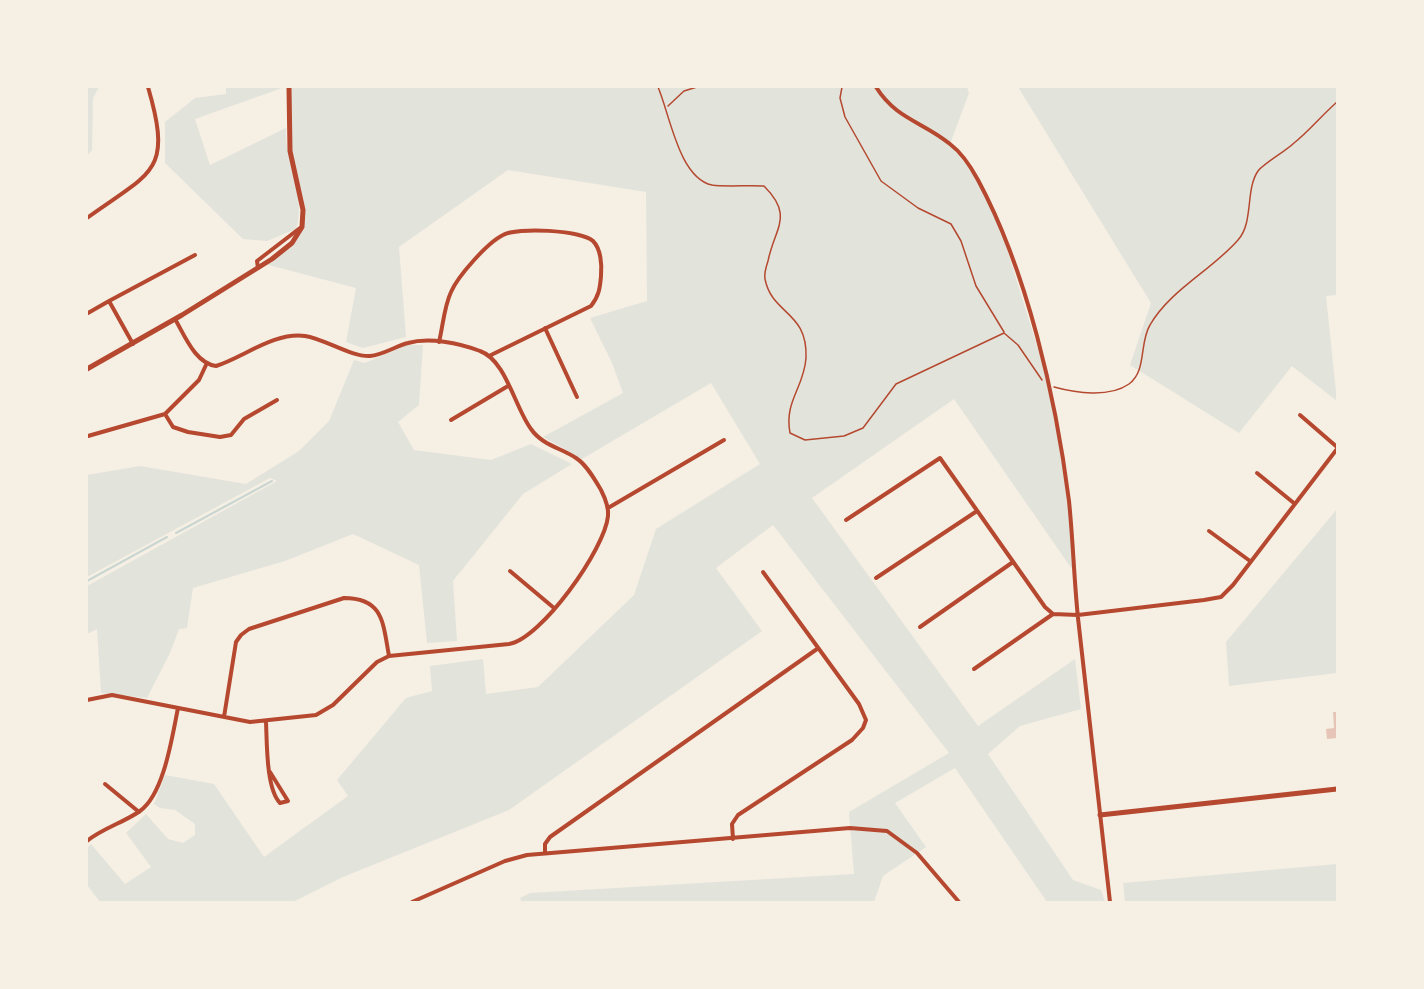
<!DOCTYPE html>
<html>
<head>
<meta charset="utf-8">
<style>
  body { margin:0 }
  #map { position:relative; width:1424px; height:989px; overflow:hidden; background:#f6efe4; font-family:"Nunito Sans",sans-serif }
  canvas { display:block }
  .frame { position:absolute; inset:0; border:88px solid #f6efe4; pointer-events:none }
</style>
</head>
<body>
<div id="map">
<canvas width="1424" height="989"></canvas>
<div class="frame"></div>
</div>
<script>
const g = document.querySelector('canvas').getContext('2d');
g.lineJoin = 'round';
function fill(path, color) { g.fillStyle = color; g.fill(path, 'evenodd'); }
function trace(path, color, width, dash) { g.strokeStyle = color; g.lineWidth = width; g.lineCap = dash ? 'butt' : 'round'; g.setLineDash(dash || []); g.stroke(path); }
const green = new Path2D(`
  M87,87H99L93,98L92,150L87,156Z
  M226,87H285L195,119L210,165L286,128C284,161 307,197 296,229L267,241L243,239L165,163V122L195,98L226,94Z
  M289,87H967L969,93L950,144L978,180L1003,236L1049,385L1068,498L1076,575L954,399L812,498L978,726L1075,659L1081,709L1020,726L988,754L1073,880L1101,890L1105,902H1047L955,768L895,803L926,847L883,876L874,902H522L520,898L530,893L854,874L849,812L949,753L773,525L716,568L762,631L509,810L343,877L293,902H100L87,885V848L91,844L125,884L151,867L126,833L146,814L168,839L183,843L195,835V824L175,810L160,808L154,804L165,775L214,784L264,857L348,796L337,780L406,698L432,691L430,666L483,659L486,694L538,687L634,595L656,529L760,464L711,383L582,459L543,437L623,393L612,363L590,318L647,301L646,192L508,170L399,247L406,337L363,348L346,342L356,288L265,264L292,243L302,227L303,210L290,151Z
  M1018,87H1337V295L1326,296L1337,401L1292,366L1239,433L1130,365L1151,303Z
  M407,345H423L419,405L398,422L414,450L491,460L531,444L572,464L523,494L453,581L457,641L427,643L419,565L353,534L285,561L193,588L187,628L179,629L170,653L147,698L101,693L97,629L87,634V586L277,481L270,478L87,577V475L140,466L246,484L299,451L329,421L354,360L365,363Z
  M1337,509V673L1229,686L1226,642Z
  M1337,864V902H1125L1123,883Z`);
const stream = new Path2D(`
  M176,533L272,481
  M87,581L167,537`);
const building = new Path2D(`
  M1333,712H1337V738L1327,739L1326,729L1334,728Z`);
const path = new Path2D(`
  M658,87C670,115 679,178 712,185C724,187 749,185 764,186C794,216 775,227 768,261C766,267 764,274 765,279C772,315 808,311 806,358C804,388 784,401 790,433L805,440L844,436L863,428L896,384L1004,333L1018,345L1042,380
  M842,87L840,98L845,117L881,181L918,208L951,224L961,241L976,286L1004,332
  M668,106L684,91L697,87
  M1054,387C1076,393 1109,398 1129,384C1147,371 1139,343 1150,325C1170,290 1212,270 1238,240C1254,222 1245,190 1258,171C1264,163 1286,151 1294,143C1309,131 1322,115 1337,102`);
const minor = new Path2D(`
  M876,87C897,120 922,121 950,144C962,153 971,167 978,180C1027,271 1056,398 1069,501C1073,540 1074,579 1078,618C1088,713 1100,807 1110,902
  M87,218C152,171 173,173 148,87
  M258,268L257,261L300,228
  M88,313L109,301
  M545,328L577,397
  M439,342C443,326 444,307 451,292C458,276 487,243 503,235C517,227 581,230 593,241C601,249 602,265 601,276C600,288 599,296 591,306L489,356
  M133,344L109,301L195,255
  M165,414L173,427L188,432L220,437L231,435L244,419L277,400
  M1300,415L1337,447
  M451,420L508,386
  M88,436L165,414L199,380L206,365
  M1257,473L1295,504
  M608,508L724,440
  M846,520L940,458L1045,607L1053,614L1078,615L1204,600L1221,597L1233,585L1337,449
  M1209,531L1250,561
  M510,571L554,608
  M876,578L977,511
  M920,627L1013,562
  M974,669L1053,614
  M87,700L112,695L250,722L316,715L333,705L377,662L389,656L509,644C541,639 605,549 608,516C609,508 605,498 601,490C595,480 587,465 576,458C561,448 542,445 531,429C515,408 506,360 480,351C459,343 429,337 408,343C396,346 383,355 370,356C351,357 325,339 305,336C274,332 244,357 216,366C195,363 185,336 175,319
  M224,717L236,642L241,635L249,629L344,598C384,598 383,624 389,656
  M266,722C267,742 266,789 280,803L288,801L270,772
  M105,784L139,812
  M733,839L732,824L738,815L852,740L863,728L866,720L859,704L763,572
  M87,841C103,828 123,823 140,811C164,794 172,737 178,708
  M545,853V844L550,837L817,649
  M412,902L505,861L527,855L850,828L887,831L917,853L959,902`);
const tertiary = new Path2D(`
  M87,369L182,315L272,259L292,243L302,227L303,210L290,151L289,87
  M1100,815L1337,789`);
fill(green, '#e2e4dc');
trace(stream, '#c9d6d2', 2);
fill(building, '#e6c5b7');
trace(path, '#b5482f', 1.5);
trace(minor, '#b5482f', 4);
trace(tertiary, '#b5482f', 5);
</script>
</body>
</html>
